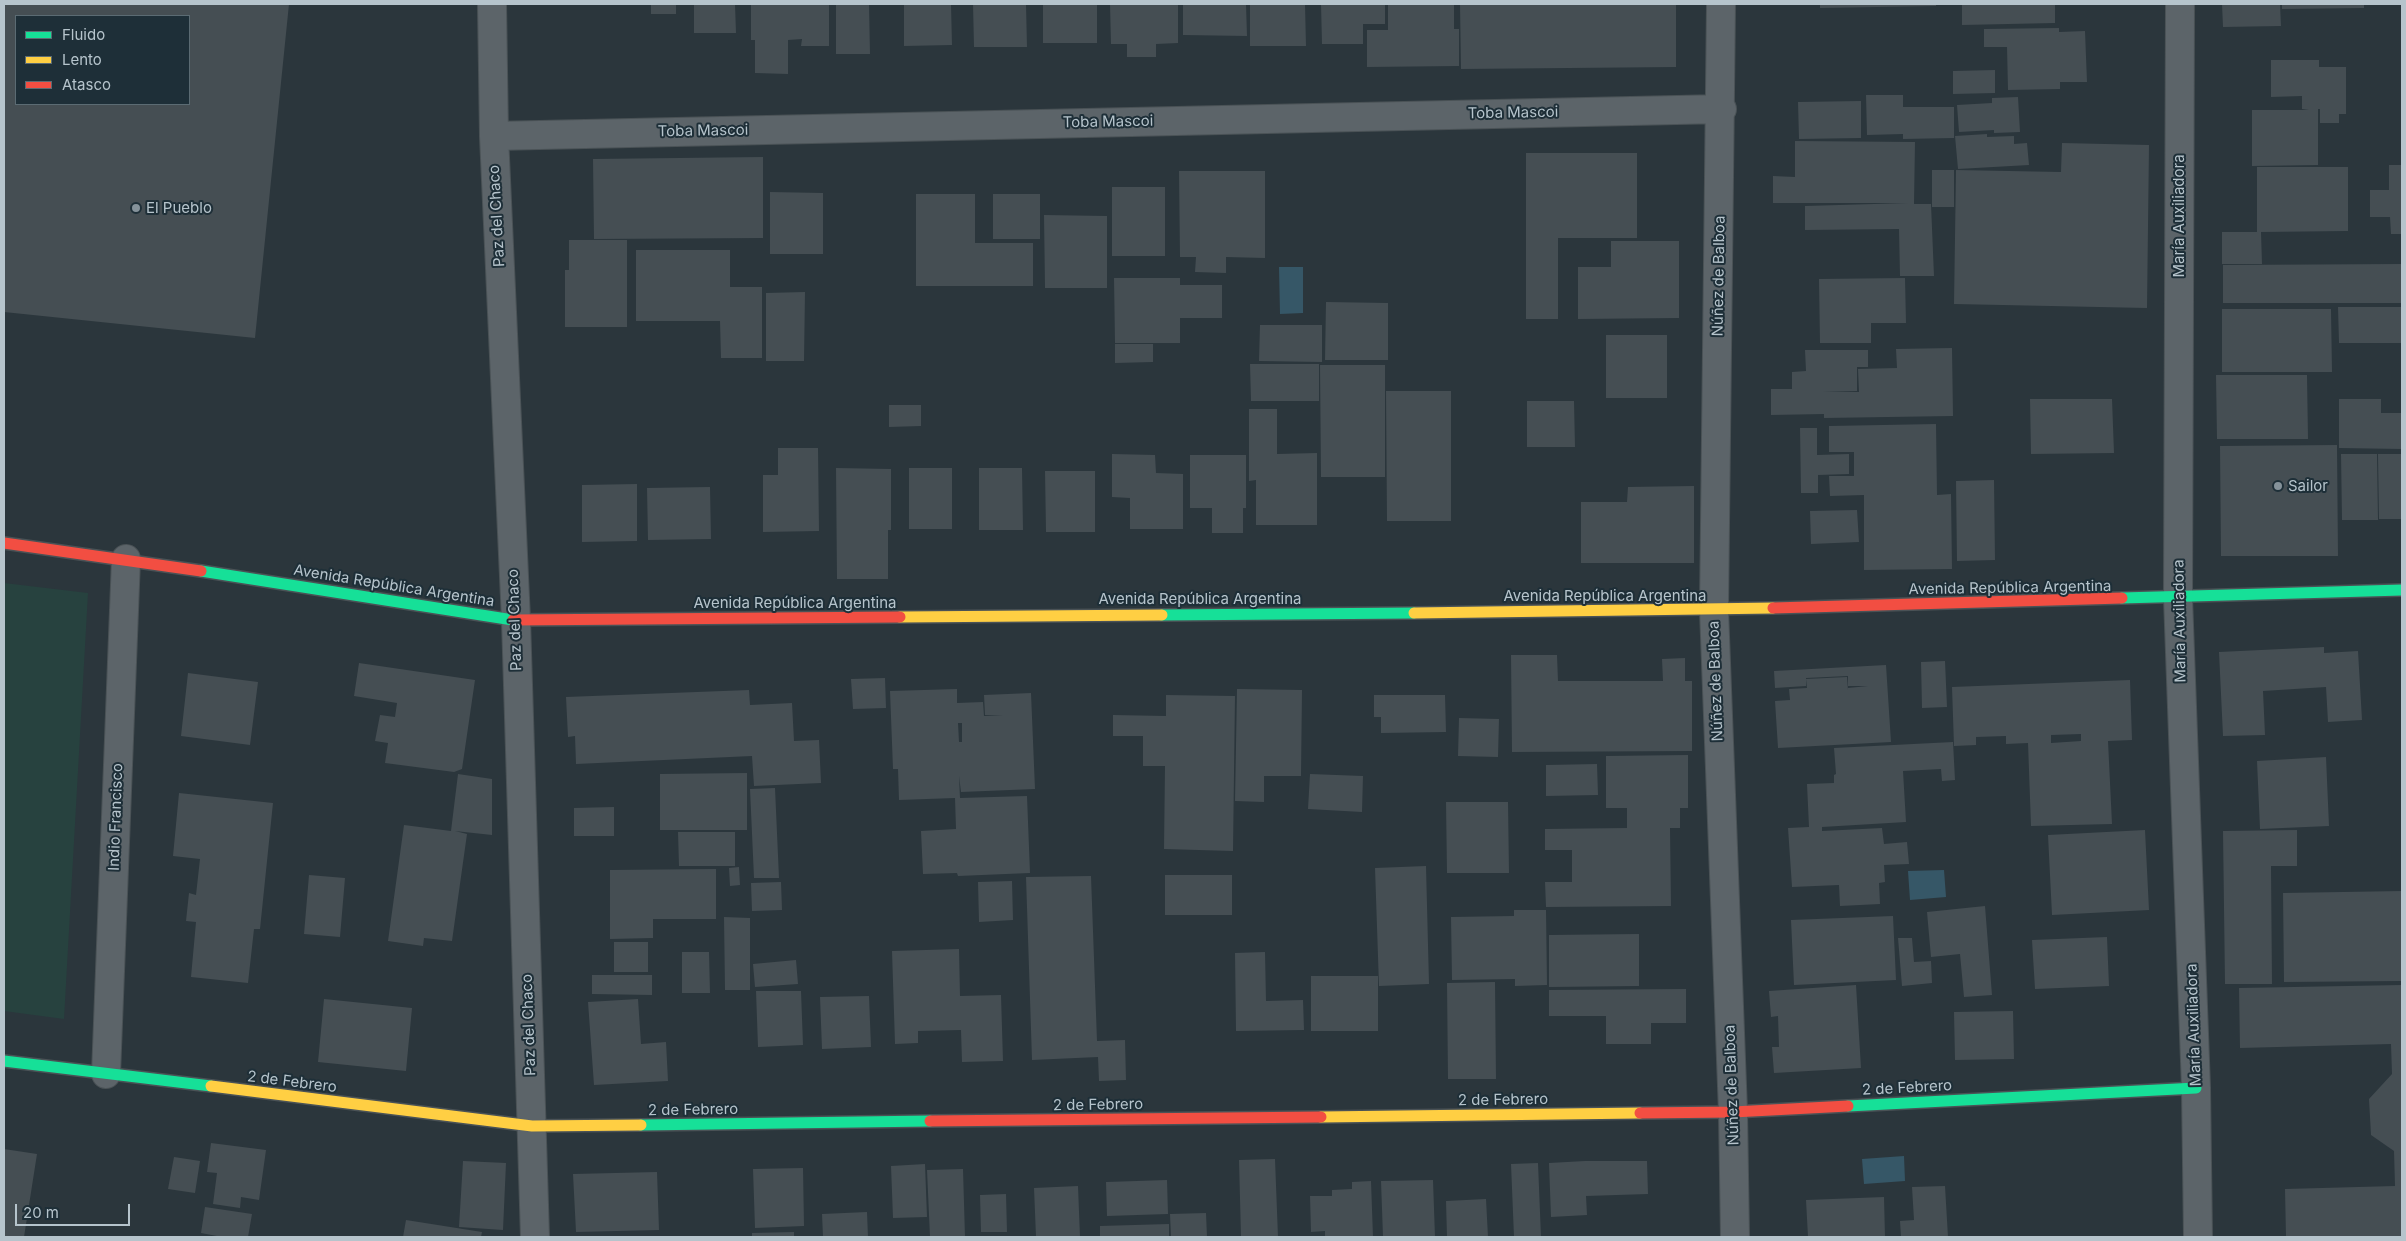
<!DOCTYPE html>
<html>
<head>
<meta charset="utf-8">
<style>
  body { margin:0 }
  #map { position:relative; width:2406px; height:1241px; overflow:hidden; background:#2b363c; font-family:Inter,sans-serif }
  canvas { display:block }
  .frame { position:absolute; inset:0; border:5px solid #b6c4cc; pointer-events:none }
  .legend { position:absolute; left:15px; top:15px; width:175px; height:90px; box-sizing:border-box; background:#1e2f38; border:1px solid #5b6b73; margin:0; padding:6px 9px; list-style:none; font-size:15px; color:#b6c4cc }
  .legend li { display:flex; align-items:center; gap:10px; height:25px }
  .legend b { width:25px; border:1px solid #5b6b73 }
  .scale { position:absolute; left:15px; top:1204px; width:115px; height:22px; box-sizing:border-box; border:2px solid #b6c4cc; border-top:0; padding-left:6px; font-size:15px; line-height:18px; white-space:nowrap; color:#b6c4cc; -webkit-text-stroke:4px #1e2f38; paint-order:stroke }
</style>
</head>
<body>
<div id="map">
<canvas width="2406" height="1241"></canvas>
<div class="frame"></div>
<ul class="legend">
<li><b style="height:6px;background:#16e098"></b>Fluido</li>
<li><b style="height:6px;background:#ffcf43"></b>Lento</li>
<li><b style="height:6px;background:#f24e42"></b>Atasco</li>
</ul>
<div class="scale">20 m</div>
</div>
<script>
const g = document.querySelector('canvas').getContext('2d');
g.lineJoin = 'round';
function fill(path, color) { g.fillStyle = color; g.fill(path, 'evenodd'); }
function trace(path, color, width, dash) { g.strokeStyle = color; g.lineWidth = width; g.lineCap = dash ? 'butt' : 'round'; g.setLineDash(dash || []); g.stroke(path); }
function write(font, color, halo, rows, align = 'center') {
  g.font = font + ' Inter,sans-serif'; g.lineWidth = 4; g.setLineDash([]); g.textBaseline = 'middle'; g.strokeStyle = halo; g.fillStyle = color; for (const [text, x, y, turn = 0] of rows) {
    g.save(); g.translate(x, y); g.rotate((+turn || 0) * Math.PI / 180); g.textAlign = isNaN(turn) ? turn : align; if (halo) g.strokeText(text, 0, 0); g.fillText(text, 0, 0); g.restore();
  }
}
const green = new Path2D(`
  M4,583L88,593L64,1019L4,1011Z`);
const water = new Path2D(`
  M1279,267H1303V313L1280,314Z
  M1944,870L1946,897L1910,900L1908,871Z
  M1904,1156L1905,1181L1864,1184L1862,1159Z`);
const building = new Path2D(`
  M4,4H289L255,338L4,312ZM16,16H189V104H16Z
  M651,4H676V14H651Z
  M694,4H735L736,33H694Z
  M751,4H829V46H801L802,39L788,40V74L755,73V40H751Z
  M836,4H869L870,54H836Z
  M904,4H951L952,45L904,46Z
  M973,4H1026L1027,47H974Z
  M1043,4H1097V43H1043Z
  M1110,4H1178V43L1156,44V57H1127V44H1111Z
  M1183,4H1246L1247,36L1183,35Z
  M1250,4H1305L1306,46H1250Z
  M1321,4H1385V24H1363V44H1322Z
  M1388,4H1454V29H1459V66L1367,67V30H1388Z
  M1460,4H1676V67L1461,69Z
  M1820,4H1936V6L1820,8Z
  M1962,4H2055V23L1962,25Z
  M2222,4H2280L2281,26L2223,27Z
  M2282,4H2364V8L2282,9Z
  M2059,28V32L2085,31L2087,82H2060V89L2008,90L2007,47H1984V29Z
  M2271,60H2319V67H2346V114H2339V123H2320V109H2318V165L2252,166V110H2309L2302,109V96L2271,97Z
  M1995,70V93L1953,94V71Z
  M1866,95H1903V107H1954V138L1903,139V134L1867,135Z
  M2018,97L2020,132L1994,133V130L1959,132L1957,105L1992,103V98Z
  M1861,101V138L1799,139L1798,102Z
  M1987,134V137L2014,136V144L2027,143L2029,165L1958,169L1955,136Z
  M1795,141L1915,142L1914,204H1931L1934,276H1900L1899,229L1805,230V206L1908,203H1773V176L1795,177Z
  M2062,143L2149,145L2147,308L1954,304L1956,170L2061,172Z
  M1526,153H1637V238H1558V319H1526Z
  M763,157V238L594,239L593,159Z
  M2389,165H2402V234H2391L2390,217H2370V190H2389Z
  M2257,167H2348V231L2261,232L2262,264H2222V232H2257Z
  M1932,170H1954V207H1932Z
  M1179,171H1265V258L1226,257V273L1195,272L1196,257H1180Z
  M1112,187H1165V256H1112Z
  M770,192L823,193V254H770Z
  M916,194H975V243H1033V286H916Z
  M993,194H1040V239H993Z
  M1044,215L1107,216V288H1045Z
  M569,240H627V327H565V270H569Z
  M1611,241H1679V318L1578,319V267H1611Z
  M636,250H730V287H762V358H721L720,321H636Z
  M2402,264V303H2223V265Z
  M1114,278H1180V285H1222V318H1180V343H1115Z
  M1905,278L1906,323H1871V343H1820L1819,279Z
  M805,292L804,361H766V293Z
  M1326,302L1388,303V360H1325Z
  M2338,307H2402V343H2339Z
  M2222,309H2331L2332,372H2222Z
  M1260,325H1322V362L1259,361Z
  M1606,335H1667V398H1606Z
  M1115,344H1153V362L1115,363Z
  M1952,348L1953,416L1824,418V414L1771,415V389H1792V372L1806,371L1805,350H1868V367H1857V391L1823,392H1859L1858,369L1897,368L1896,349Z
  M1250,364H1319V401H1251Z
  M1320,365H1385V477H1321Z
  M2216,375H2307L2308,439H2217Z
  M1386,391H1451V521H1387Z
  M2030,399H2112L2114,453L2031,454Z
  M2339,399H2381V413H2402V449L2339,448Z
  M1527,401H1574L1575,447H1527Z
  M889,405H921V426L889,427Z
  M1249,409H1277V454L1317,453V525H1256V480L1249,481Z
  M1936,424L1937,495L1951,494L1952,569L1864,570V495L1830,496L1829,476H1854V452H1829V426Z
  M1800,428H1817V455L1849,454V474L1818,475V493H1801Z
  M2337,445L2338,556H2221L2220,446Z
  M778,448H818L819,531L763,532V475H778Z
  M1112,454L1155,455L1156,473L1183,474V529H1130V498L1112,497Z
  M2341,454H2377L2378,520H2342Z
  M2378,454H2402V519H2379Z
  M1190,455H1246V508H1243V533H1212V508H1190Z
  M836,468L891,469V530H888V579H837Z
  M909,468H952V529H909Z
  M979,468H1022L1023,530H979Z
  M1045,471H1095V532H1046Z
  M1994,480L1995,560L1957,561L1956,481Z
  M637,484V541L582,542V485Z
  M1694,486V563H1581V502H1627L1628,487Z
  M710,487L711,539L648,540L647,488Z
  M1857,510L1859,542L1811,544L1810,511Z
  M2324,647V653L2358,651L2362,720L2328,722L2326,687L2263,691L2265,735L2223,736L2219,652Z
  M1511,655H1557L1558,681H1663L1662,659L1685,658V681H1692V751L1512,752Z
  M1945,661L1947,707L1922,708L1921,662Z
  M359,663L475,680L462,769L454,772L385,763L388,743L375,741L380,715L395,717L397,703L354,696Z
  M1886,665L1891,742L1778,748L1775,701L1790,700L1789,689L1807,688L1806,679L1847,677L1848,690V688L1868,686H1848V676L1806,678V686L1775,688L1774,671Z
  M188,673L258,682L250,745L181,736Z
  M885,678L886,708L853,709L851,679Z
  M2130,680L2132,740L2108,741L2112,824L2031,826L2028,743L2006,744V736L1976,737V745L1954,746L1952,687ZM2081,734V741L2051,743V735Z
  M957,689V703L983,702L984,716L1003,715H985L984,695L1031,693L1035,789L961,792L959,776L960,798L1027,796L1030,873L958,876L957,873L923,874L921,831L956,829L955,798L899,800L898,769H893L890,691ZM958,723H962V742H959Z
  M1237,689L1302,690L1301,776H1264V802L1235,801Z
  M749,690L750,705L792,703L794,741L819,740L821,783L754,786L752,756L576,764L575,736L568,737L566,697Z
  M1166,695L1235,696L1233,851L1164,849L1165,766H1143V736H1113V715L1166,716Z
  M1374,695H1445L1446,732L1381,733V717H1374Z
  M1459,718L1499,719L1498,757L1458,756Z
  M1953,742L1955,780L1942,781L1941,769L1903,771L1906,822L1822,827V831L1882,828L1884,844L1907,842L1909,864L1884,865L1885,882L1879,883L1880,904L1840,906L1839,885L1792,887L1788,828L1809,827L1807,784L1834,783V775L1836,774L1834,748Z
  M1688,755V808H1680V828H1670L1671,906L1546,907L1545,882H1572V850H1545V829L1627,828V808H1606V756Z
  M2326,757L2329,826L2260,829L2257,761Z
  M1597,764L1598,795L1546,796V765Z
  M747,773V830H660V774Z
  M458,774L492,779V835L455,831L467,834L452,941L424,938L423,946L388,941L404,825L451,831Z
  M1310,774L1363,776L1362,812L1308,809Z
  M775,788L779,878H754L750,789Z
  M179,793L273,803L260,929H254L248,983L191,977L196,922L186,921L189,893L196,895L200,859L173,856Z
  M1446,802H1508L1509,873H1447Z
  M614,807V836H574V808Z
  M2145,830L2149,910L2052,915L2048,835Z
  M2297,830V866H2271L2272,984H2225L2223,831Z
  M678,832H735V866H679Z
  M1426,866L1429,984L1379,986L1375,868Z
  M739,867L740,885L730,886L729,868Z
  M716,869V919H653V938L610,939V870Z
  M309,875L345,878L340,937L304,934Z
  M1165,875H1232V915H1165Z
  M1091,876L1097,1041L1125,1040L1126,1080L1099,1081L1098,1057L1032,1060L1026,877Z
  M1012,881L1013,920L979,922L978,882Z
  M781,882L782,910L752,911L751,883Z
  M2402,891V981L2284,982L2283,893Z
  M1985,906L1992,995L1964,997L1960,954L1931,957L1927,912Z
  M1514,910H1546L1547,985L1515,986V979L1452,980L1451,917L1514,916Z
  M1893,916L1896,980L1794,985L1791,920Z
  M724,917L750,918V990H725Z
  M1639,934V986L1549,987V935Z
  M2107,937L2109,986L2035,989L2032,940Z
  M1898,938H1912L1914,962L1931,961L1932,983L1902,986Z
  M614,942H648V972H614Z
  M959,949L960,996L1001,995L1003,1061L962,1062L961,1030L918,1031V1043L895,1044L892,951Z
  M682,952H709L710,993H682Z
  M1265,952L1266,1001L1303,1000L1304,1030L1236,1031L1235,953Z
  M796,960L798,984L755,987L753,964Z
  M592,975H652V995L592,994Z
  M1311,976H1378V1031H1311Z
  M1495,982L1496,1079H1448L1447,983Z
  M1856,985L1861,1068L1774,1073L1772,1047H1779L1778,1016L1771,1017L1769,991Z
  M2402,985V1237H2286L2285,1189L2395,1186L2394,1151L2371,1135L2369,1099L2392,1074L2391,1044L2240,1048L2239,988Z
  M1686,989V1023H1651V1044H1606V1016H1549V990Z
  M756,991H801L803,1045L758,1047Z
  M869,996L871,1047L822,1049L820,997Z
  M324,999L412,1008L406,1071L318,1062Z
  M638,999L641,1044L666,1042L668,1081L594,1085L588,1002Z
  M2013,1011L2014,1059L1955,1060L1954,1012Z
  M211,1143L266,1150L259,1200L241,1197L240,1208L213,1204L217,1173L207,1172Z
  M4,1149L37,1154L24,1237H4Z
  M174,1157L200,1161L195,1193L168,1189Z
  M1275,1159L1278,1237H1241L1239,1160Z
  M463,1161L506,1163L503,1230L459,1227Z
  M1585,1161H1647L1648,1194L1586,1196L1587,1215L1551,1217L1549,1163Z
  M1538,1163L1541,1237H1514L1511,1164Z
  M925,1164L927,1217L893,1218L891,1166Z
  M803,1168L804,1226L755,1228L753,1169Z
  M963,1169L965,1237H930L927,1170Z
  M657,1172L659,1230L576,1232L573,1174Z
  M1167,1180L1168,1214L1107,1216L1106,1182Z
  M1433,1180L1435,1237H1383L1381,1181Z
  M1371,1181L1373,1237H1325V1231L1311,1232L1310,1196H1332V1190L1352,1189V1182Z
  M1078,1186L1080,1237H1036L1034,1188Z
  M1945,1186L1948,1237H1901L1900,1221L1914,1220L1912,1187Z
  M1006,1194L1007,1232H981L980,1195Z
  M1884,1197L1885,1237H1808L1806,1200Z
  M1486,1199L1488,1237H1447L1446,1201Z
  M205,1207L252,1214L248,1237H222L201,1233Z
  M867,1212L868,1237H823L822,1214Z
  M1206,1213L1207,1237H1171L1170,1214Z
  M406,1220L482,1232L481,1237H403Z
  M1169,1224V1237H1100V1226Z
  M794,1232V1237H752V1233Z`);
const street = new Path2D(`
  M492,4L494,136L516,620L535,1237
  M1721,4L1714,610L1733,1112L1735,1237
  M2180,4L2178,598L2196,1088L2198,1237
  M494,136L1722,109
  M106,1074L126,559`);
const fast = new Path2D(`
  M201,571L513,620
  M2122,598L2402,590
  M1162,615L1414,613
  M4,1061L211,1086
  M1848,1106L2196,1088
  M641,1125L930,1121`);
const slow = new Path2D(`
  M1414,613L1773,608
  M900,617L1162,615
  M211,1086L532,1126L641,1125
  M1321,1117L1640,1113`);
const jam = new Path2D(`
  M4,543L201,571
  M1773,608L2122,598
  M513,620L900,617
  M1640,1113L1733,1112L1848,1106
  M930,1121L1321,1117`);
const markers = [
  [136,208,5,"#85929a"],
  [2278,486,5,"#85929a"]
];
const streetNames = [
  ["Toba Mascoi",1513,113,-1],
  ["Toba Mascoi",1108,122,-1],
  ["Toba Mascoi",703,131,-1],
  ["Paz del Chaco",497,216,-93],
  ["María Auxiliadora",2179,216,-90],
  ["Núñez de Balboa",1719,276,-89],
  ["Avenida República Argentina",394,586,9],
  ["Avenida República Argentina",2010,588,-1],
  ["Avenida República Argentina",1605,596],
  ["Avenida República Argentina",1200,599],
  ["Avenida República Argentina",795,603],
  ["Paz del Chaco",515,620,-92],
  ["María Auxiliadora",2180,621,-91],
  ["Núñez de Balboa",1716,681,-92],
  ["Indio Francisco",116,817,-88],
  ["Paz del Chaco",529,1025,-92],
  ["María Auxiliadora",2194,1025,-92],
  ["2 de Febrero",292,1082,7],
  ["Núñez de Balboa",1732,1085,-92],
  ["2 de Febrero",1907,1088,-3],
  ["2 de Febrero",1503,1100,-1],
  ["2 de Febrero",1098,1105,-1],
  ["2 de Febrero",693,1110,-1]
];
const poiNames = [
  ["El Pueblo",146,208],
  ["Sailor",2288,486]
];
fill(green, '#27423f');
fill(water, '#365767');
fill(building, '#454e53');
trace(street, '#4a5256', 30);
trace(fast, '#4a5256', 14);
trace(slow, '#4a5256', 14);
trace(jam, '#4a5256', 14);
trace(street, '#5c6469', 28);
trace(fast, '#16e098', 11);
trace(slow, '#ffcf43', 11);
trace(jam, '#f24e42', 11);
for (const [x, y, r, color] of markers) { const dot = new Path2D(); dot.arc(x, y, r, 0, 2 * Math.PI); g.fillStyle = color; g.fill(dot); trace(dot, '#1e2f38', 2); }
write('15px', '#b6c4cc', '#1e2f38', streetNames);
write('15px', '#b6c4cc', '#1e2f38', poiNames, 'left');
</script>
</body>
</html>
